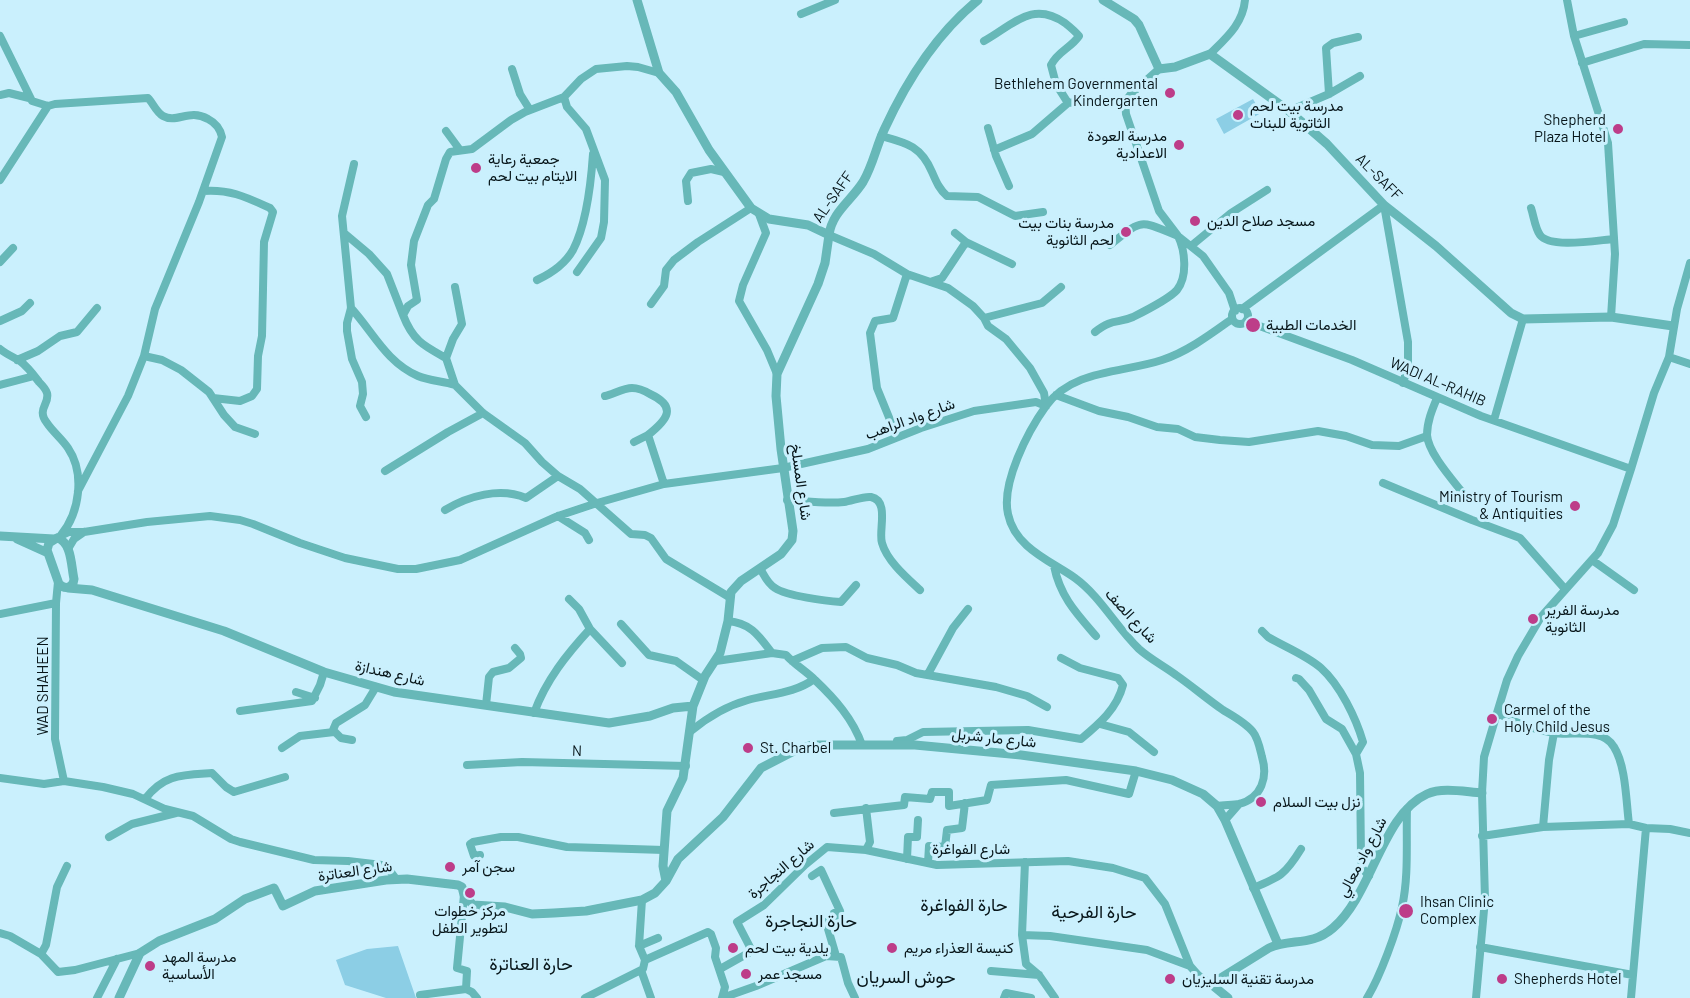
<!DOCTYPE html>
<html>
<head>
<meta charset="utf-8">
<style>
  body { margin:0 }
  canvas { display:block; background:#caf0fd }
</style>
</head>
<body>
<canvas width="1690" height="998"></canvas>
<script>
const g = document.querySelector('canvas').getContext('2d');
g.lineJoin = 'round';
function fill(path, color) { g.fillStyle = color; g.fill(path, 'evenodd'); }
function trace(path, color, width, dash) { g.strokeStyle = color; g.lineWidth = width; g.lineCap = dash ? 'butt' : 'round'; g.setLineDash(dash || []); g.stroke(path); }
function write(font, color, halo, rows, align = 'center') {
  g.font = font + ' Barlow,Vazirmatn,sans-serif'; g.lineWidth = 6; g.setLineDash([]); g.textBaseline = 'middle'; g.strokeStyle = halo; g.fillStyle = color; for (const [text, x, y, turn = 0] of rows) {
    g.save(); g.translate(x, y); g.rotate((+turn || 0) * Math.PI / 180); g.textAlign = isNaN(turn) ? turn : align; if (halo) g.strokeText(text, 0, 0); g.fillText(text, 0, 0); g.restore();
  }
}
const green = new Path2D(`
  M1253,99L1261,113L1224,134L1216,119Z
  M398,946L416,998H386L345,985L336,960L367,949Z`);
const minor = new Path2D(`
  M1567,0L1574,36L1608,143L1615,254L1611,317
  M801,14L835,0
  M0,36L32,101L48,106L55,104L148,98C153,103 156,112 163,116C177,124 189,108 208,119C216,123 220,128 222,137L199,202L155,309L144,356L128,396L78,491
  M1574,36L1624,22
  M984,41C1013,25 1032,0 1065,23C1070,27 1075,31 1079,36C1071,48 1058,51 1051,65L1056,84L1068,103
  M1210,54C1226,38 1243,24 1245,0
  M1582,63L1644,44L1690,45
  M512,69L520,94L530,110
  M1159,69L1131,94L1125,102L1126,114L1159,211L1178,236L1203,256L1229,293L1235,311
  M1329,94L1326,48L1333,43L1358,37
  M0,95L9,93L29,98
  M564,97L567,107L586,129L605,180L604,222L601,238L577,272
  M1289,111L1329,94L1360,76
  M988,128L996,156L1009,186
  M446,131L460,150
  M881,136C907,143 921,146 932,172C936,181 939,189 947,196L978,197L1015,216L1043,212
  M994,150L1032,134L1068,103L1084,101L1125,102
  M354,164L342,216L351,308L347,323V331L352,359L362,382L363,394L360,406L366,417
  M0,180L48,106
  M203,191C230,189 246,197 270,208L273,212L264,242L262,336L258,356L257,389L252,396L240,401L213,398
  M688,201L686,181L691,173L711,169L724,172
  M1531,208C1534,217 1535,228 1540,235C1550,249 1599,240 1614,239
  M759,214L766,233L743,285L739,301L767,350L777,374
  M344,233L369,254L387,274L403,315
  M955,233L966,242L1012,264
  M829,235L874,254L907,274L948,288L973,306L984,318L988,326L1006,339L1030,368L1044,393L1046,406
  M1191,246L1231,213L1267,190
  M0,262L13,248
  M537,280C550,274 565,264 573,250C586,225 591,183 593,154
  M930,282L942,278L966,242
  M455,287L462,324L453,339L446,358L455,385L483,413L525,443L542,462L558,476L580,489L631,534L645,535L651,538L666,559L729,597
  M651,304L664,286L666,270L674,260L698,242L751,208
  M351,308C373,332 386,362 418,376C430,381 443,381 455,385
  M1232 316a8 8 0 1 1 16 0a8 8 0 1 1-16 0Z
  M1242,309L1384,205L1408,342V366L1403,383
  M984,318L1042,303L1061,287
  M0,321L22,311L30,303
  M1246,321L1352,360L1481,416L1631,469L1654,393L1669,357L1677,309L1690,263
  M1095,332C1113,318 1117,324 1133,317C1145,311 1169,299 1177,290C1188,276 1185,250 1178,236C1140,221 1144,217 1110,245
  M0,349C6,354 13,357 20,361C28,367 33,374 39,382C42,385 46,389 47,393C50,404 36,409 47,423C53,432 62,439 68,448C85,473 80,512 61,535
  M144,356L162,360L181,370L209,392L224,415L235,427L255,434
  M1669,357L1690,364
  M446,358C424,346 413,341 403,315L408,306L417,300L411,265L414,241L428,205L434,199L446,159L450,152L472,149L511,120L525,112L564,97L581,79L596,69L627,66L638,67L659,73
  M17,360L38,351L60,336L77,332L97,308
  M0,385L34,376
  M1056,395L1099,411L1128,417L1157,427L1178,429L1195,437L1220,440L1249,442L1318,431L1346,436L1372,445L1399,446L1427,436
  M605,396C613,394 624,388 632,388C638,388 645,391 650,394C678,407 667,420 648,435L664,484
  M1437,398C1432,410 1427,422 1427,435C1428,452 1451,478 1462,492
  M1494,420L1523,319
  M897,437L877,388L870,333L875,321L893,318L907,274
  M634,442L648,435
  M385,471L448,432L483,413
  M1383,483L1472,520L1520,538L1565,589
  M787,500C806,501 825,504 844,502C852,501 863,496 871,497C890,501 878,531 882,543C887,561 907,578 920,590
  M445,510C468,496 500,487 526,498L558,476
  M558,516L585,533L589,540
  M54,539L69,532H84L147,522L210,516L240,520L253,524L300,543L345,558L398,569H416L460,560L558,516L597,503L664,484L783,468L828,458L868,449L921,428L974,411L1036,402L1046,406
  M68,549L74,539L84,532
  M1592,560L1634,590
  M1054,566C1060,596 1076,613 1096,636
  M761,570C765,577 768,584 775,588C787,596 826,601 841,602L856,585
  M58,582L56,603L55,739L64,781
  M569,599L579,609L590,629L622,663
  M0,614L56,603
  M728,621C751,623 759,636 772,653L786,655C795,665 806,671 815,680C835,699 853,719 862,745
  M621,624L649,655L676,661L703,680
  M1262,631L1268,637C1285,647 1306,655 1321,668C1340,685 1356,718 1363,742L1356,754L1360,773L1361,857L1362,868L1369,876
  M716,661L772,653
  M792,661L822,648L846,647L867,658L897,665L916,673L996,687L1027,696L1047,707
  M928,674L953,628L968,609
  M1296,678L1299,679L1309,690L1326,719L1342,729L1356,754
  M296,692L315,698
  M486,705L489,677L493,672L509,668L521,658L520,654L515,648
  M240,711L312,701L320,685L324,672
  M534,713C546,680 567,654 590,629
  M1497,713C1514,722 1534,730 1554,733C1572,736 1603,727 1614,747C1626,766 1626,801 1629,824
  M1100,724L1129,732L1154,752
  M691,731C708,717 726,706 748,700C770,694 796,693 814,679
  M352,740L341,738L333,730L336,723L365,705L376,687
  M897,741L907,740L923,732L1028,730L1081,739C1099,724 1117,709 1123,685L1118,678L1080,668L1061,658
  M282,748L300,736L334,732
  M467,765L522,762L686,766
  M0,778L44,784L64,781L103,787L133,794L165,809L193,816L231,839L240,842L314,860L348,861L382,865L387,867L396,879
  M145,799C164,774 182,775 212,773L226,787L234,792L285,777
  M1217,806C1224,805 1232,805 1239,804C1262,798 1268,777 1262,757C1260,749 1258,738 1253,732C1246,723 1233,716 1223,710C1207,699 1192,686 1176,675C1164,666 1150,659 1139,649C1116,627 1101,597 1075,578C1051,561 1015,548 1008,514C1001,483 1028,431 1046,406C1073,369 1123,373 1162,360C1187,352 1211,334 1232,319
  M834,813L904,805L905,797L930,799L932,792H949V806L987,800L991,785L1066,780L1129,794L1136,771
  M1225,820L1239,804
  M1543,827L1549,760L1554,733
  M1482,836L1543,827L1629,824L1646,828L1670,829L1690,833
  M109,837L132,824L176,813
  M866,850L870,842L866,808
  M480,855L474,856L470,844L473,842L501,837H518L567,847L664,850
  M907,859L908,837H917L918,820
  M1025,862L1022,935L1026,964L1039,975L1055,998
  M928,863L929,846L945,847L947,830L962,828L965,803
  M812,876L821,870L840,911L834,913L837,918L826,922L836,956
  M1253,888C1280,877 1285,875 1301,849
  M464,895L457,968L467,971L466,989
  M642,900L639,946L645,960L643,969L641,970L651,998
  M0,933L10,936L41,954L58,972L75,970L140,953
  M1022,935L1050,936L1147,950L1190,966
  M639,946L658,938
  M1480,947L1633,975
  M41,954L46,945L57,887L67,866
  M645,960L708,932L711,934L716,948L715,957L725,987L722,998
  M720,969L752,951L737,922L764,905L805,865L827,847L866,850L937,865L1068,861L1113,868L1145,878L1165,904L1190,966L1198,975L1211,984
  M991,971L1039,975
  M420,995L466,989L472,992L477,998
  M97,998L117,959
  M585,998L641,970
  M722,998L756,986L826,956L841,957L848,983L855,998
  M1004,998L1006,993L1031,998
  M1367,998C1380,977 1397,931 1402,907C1409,876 1406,841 1407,809
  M1476,998L1485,899L1482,793L1484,757L1497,713L1507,680L1518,656L1541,617L1598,553L1613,525L1631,469
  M1631,998L1646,828`);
const tertiary = new Path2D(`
  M637,0L659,73L676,92L709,150L751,208L769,219L808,225L829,235C832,212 851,201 863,182C873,165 876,147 884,130C906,82 936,34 978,0
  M1103,0L1134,19L1139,25L1159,69L1175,67L1210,54L1289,111L1327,144L1384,205L1436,246L1511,313L1523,319L1611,317L1673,326
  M0,536L54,539
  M57,538C72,542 71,566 74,579C73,588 65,590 59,584L47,550L49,543Z
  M17,539L48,553
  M68,588L92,590L224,631L324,672L394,692L609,723L650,716L673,708L693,706
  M666,881L663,866L667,811L683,778L693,706L705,676L720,653L728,621L731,592L741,581L781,554L792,540L793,531L781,449L776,396L777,374L818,284L825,263L829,235
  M119,998L140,953L159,941L215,919L245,899L274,888L283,906L315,891L386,880L407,879L458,885L462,887L464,895L473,905L505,907L532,914L554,913L586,911L642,900L655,893L666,881L678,859L723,817L761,768L792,752L812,745H915L1021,755L1136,771L1172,780L1203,794L1217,806L1225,820L1278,944
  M1228,998L1211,984L1269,948C1291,938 1311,947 1333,928C1372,895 1382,814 1427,794C1443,787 1465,792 1482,793`);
const markers = [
  [1170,93,6,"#bd3d89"],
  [1238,115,6,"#bd3d89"],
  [1618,129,6,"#bd3d89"],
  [1179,145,6,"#bd3d89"],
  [476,168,6,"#bd3d89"],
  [1195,221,6,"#bd3d89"],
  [1126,232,6,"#bd3d89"],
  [1253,325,8,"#bd3d89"],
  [1575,506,6,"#bd3d89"],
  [1533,619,6,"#bd3d89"],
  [1492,719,6,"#bd3d89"],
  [748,748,6,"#bd3d89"],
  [1261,802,6,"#bd3d89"],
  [450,867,6,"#bd3d89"],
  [470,893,6,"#bd3d89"],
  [1406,911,8,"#bd3d89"],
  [733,948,6,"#bd3d89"],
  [892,948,6,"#bd3d89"],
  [150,966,6,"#bd3d89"],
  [746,974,6,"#bd3d89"],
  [1170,979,6,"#bd3d89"],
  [1502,979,6,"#bd3d89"]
];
const poiNames = [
  ["Bethlehem Governmental",1158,84,"right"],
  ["Kindergarten",1158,101,"right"],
  ["مدرسة بيت لحم",1250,106],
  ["الثاتوية للبنات",1250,123],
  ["Shepherd",1606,120,"right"],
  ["Plaza Hotel",1606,137,"right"],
  ["مدرسة العودة",1167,136,"right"],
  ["الاعدادية",1167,153,"right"],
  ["جمعية رعاية",488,159],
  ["الايتام بيت لحم",488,176],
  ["مسجد صلاح الدين",1207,221],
  ["مدرسة بنات بيت",1114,223,"right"],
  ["لحم الثانوية",1114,240,"right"],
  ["الخدمات الطبية",1266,325],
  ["Ministry of Tourism",1563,497,"right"],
  ["& Antiquities",1563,514,"right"],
  ["مدرسة الفرير",1545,610],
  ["الثانوية",1545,627],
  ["Carmel of the",1504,710],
  ["Holy Child Jesus",1504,727],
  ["St. Charbel",760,748],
  ["نزل بيت السلام",1273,802],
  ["سجن آمر",462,867],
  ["Ihsan Clinic",1420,902],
  ["Complex",1420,919],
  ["مركز خطوات",470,911,"center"],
  ["لتطوير الطفل",470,928,"center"],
  ["يلدية بيت لحم",745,948],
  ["كنيسة العذراء مريم",904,948],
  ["مدرسة المهد",162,957],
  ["الأساسية",162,974],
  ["مسجد عمر",758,974],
  ["مدرسة تقنية السليزيان",1182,979],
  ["Shepherds Hotel",1514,979]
];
const streetNames = [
  ["AL-SAFF",1379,177,45],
  ["AL-SAFF",833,197,-55],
  ["WADI AL-RAHIB",1438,382,23],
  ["شارع واد الراهب",910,419,-20],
  ["شارع المسلخ",801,482,82],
  ["شارع الصف",1131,616,47],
  ["شارع هندازة",390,673,13],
  ["WAD SHAHEEN",43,686,-90],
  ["شارع مار شربل",994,738,6],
  ["N",577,751,2],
  ["شارع الفواغرة",971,849],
  ["شارع واد معالي",1362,857,-62],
  ["شارع النجاجرة",781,869,-41],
  ["شارع العناترة",355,871,-8]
];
const quarterNames = [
  ["حارة الفواغرة",964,905],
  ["حارة الفرحية",1094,912],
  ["حارة النجاجرة",811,921],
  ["حارة العناترة",531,964],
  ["حوش السريان",906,977]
];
fill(green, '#8ccee5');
trace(minor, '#67b8b8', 8);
trace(tertiary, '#67b8b8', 9);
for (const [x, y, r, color] of markers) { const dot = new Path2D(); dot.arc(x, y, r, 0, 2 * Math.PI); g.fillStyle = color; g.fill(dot); trace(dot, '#caf0fd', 2); }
write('15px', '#071519', '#caf0fd', poiNames, 'left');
write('15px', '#071519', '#caf0fd', streetNames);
write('18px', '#071519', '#caf0fd', quarterNames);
</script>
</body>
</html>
